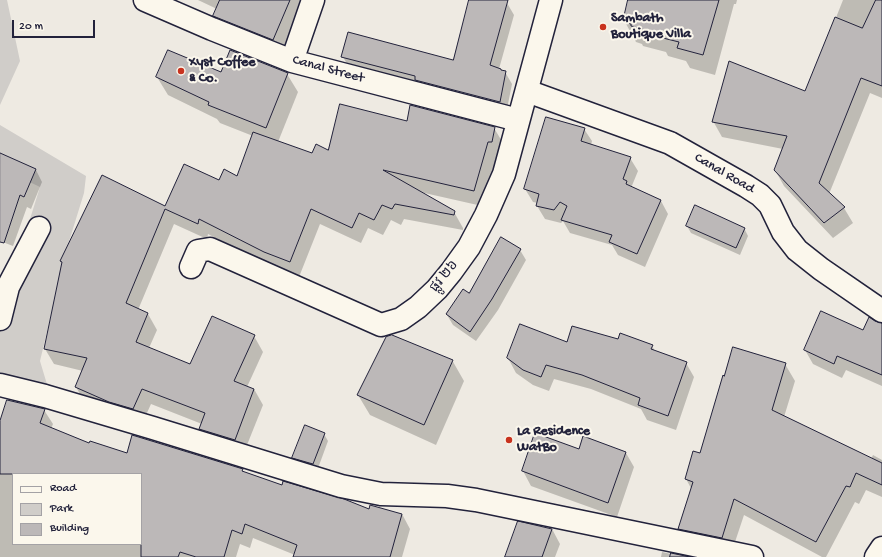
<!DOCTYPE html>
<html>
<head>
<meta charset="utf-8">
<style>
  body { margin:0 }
  #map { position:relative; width:882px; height:557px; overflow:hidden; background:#eeeae2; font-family:"Gochi Hand",sans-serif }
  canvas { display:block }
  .legend { position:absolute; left:12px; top:473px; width:130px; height:72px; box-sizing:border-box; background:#fbf7ec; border:1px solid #a4a2a5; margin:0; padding:5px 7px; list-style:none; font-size:12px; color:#22223b }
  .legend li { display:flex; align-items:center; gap:8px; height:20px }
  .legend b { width:20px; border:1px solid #a4a2a5 }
  .scale { position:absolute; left:12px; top:20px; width:83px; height:18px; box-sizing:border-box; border:2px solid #22223b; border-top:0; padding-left:5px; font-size:12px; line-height:14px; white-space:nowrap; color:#22223b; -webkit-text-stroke:3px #fbf7ec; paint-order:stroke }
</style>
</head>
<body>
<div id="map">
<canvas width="882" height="557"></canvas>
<ul class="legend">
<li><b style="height:5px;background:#fbf7ec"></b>Road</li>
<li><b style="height:11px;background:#d0cdc9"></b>Park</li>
<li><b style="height:11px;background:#bcb8b8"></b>Building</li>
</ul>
<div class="scale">20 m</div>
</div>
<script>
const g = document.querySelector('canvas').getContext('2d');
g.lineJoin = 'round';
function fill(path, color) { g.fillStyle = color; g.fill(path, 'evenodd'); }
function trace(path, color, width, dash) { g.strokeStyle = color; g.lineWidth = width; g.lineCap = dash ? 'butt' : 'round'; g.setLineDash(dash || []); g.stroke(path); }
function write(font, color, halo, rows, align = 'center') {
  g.font = font + ' "Gochi Hand","Noto Sans Khmer",sans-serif'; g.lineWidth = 4; g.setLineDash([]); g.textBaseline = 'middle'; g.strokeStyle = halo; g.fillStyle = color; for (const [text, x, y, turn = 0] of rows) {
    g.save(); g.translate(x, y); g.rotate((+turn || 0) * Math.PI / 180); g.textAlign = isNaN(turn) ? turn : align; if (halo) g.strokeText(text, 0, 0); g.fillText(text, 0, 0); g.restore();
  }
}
const green = new Path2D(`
  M0,0H7L20,61L0,105Z
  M0,125L86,176L84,193L67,248L40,361L49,391L0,379V315L40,187L0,168Z`);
const shadow = new Path2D(`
  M198,0H304L281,54L223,30L215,16L217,9Z
  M485,0H498L507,3L514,15L499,69L505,72L512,84L506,114L350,69L343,57L454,61Z
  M629,0H737L736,4H734L715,75L690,68L686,61L668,56L666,52L643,46L642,44L636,42L625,22Z
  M843,0H882V98L870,93L829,194L844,208L853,223L833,238L784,186L775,170L783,149L722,137L713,121L806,93Z
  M222,73L287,74L298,92L278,142L312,154L329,152L408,122L494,128L503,143L501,158L497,157L482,206L420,192L454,212L463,228V230L404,219L401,225L391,220L383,235L368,228L361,243L320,224L299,277L274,268L208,234L207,239L174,224L138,310L148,314L157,330L149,348L191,365L254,336L263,352L247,387L254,389L263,405L243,455L209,445L200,429L202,424L151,404L142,424L85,403L76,387L83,371L54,364L45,349L63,264L61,261L165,207L219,181L237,177L253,136L220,123L217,119L168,95L157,77Z
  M584,129L592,141L591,145L630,158L638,171L631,188L661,201L668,214L645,267L618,255L612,245L570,233L563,221L561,223L545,219L537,206L538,203L533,202L525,189Z
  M0,154L36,170L42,182L31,209L27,207L13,246L0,241Z
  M687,226L744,228L748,236L740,255L691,233Z
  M520,250L526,260L498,310L476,341L453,325L447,315Z
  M882,324V386L846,370L842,378L813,364L805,350L863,332Z
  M618,341L652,346L655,351L686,363L694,377L676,430L647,420L641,409L591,389L554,379L549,391L533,385L516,373L508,358L568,343Z
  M452,360L464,381L436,445L370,415L358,395Z
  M785,364L795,381L784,417L871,459L873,455L882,460V497L866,490L859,504L855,502L826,557H822L744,515L731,554L689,546L680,529L692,490L686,479L701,454Z
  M44,410L53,424L51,429L89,445L128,454L242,470L244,473L282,486L370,510L402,514L410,529L402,557H294L295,555L253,538L250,548L240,544L236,557H0V424ZM13,474H141V544H13Z
  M324,434L328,441L317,471L298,465L293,458Z
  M579,450L626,453L634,467L617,517L531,486L523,471Z
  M552,529L560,544L555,557H506Z
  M662,552L685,557H661Z`);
const building = new Path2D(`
  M220,0H290L273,40L213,16Z
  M469,0H508L490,65L501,69V70L506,71L500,102L415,80V76L341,57L348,32L453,60Z
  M628,0H719L703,55L677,48L679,42L655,36L656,33L631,26V24L623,22Z
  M876,0H882V86L861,78L819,183L845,207L824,223L774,170L787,136L712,122L729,61L805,91L835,17L862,28Z
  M168,50L221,72L230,50L288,73L266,128L208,105L209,102L156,77Z
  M340,104L407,121L410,105L495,127L492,142H488L474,191L383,170L455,211L454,215L395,204L392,209L382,205L374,220L359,213L352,228L311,209L290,262L264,252L199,219L198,224L165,209L126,303L148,313L136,342L190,364L212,316L255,335L234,381L254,389L235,440L199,429L205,413L142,389L133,409L109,402L75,387L87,358L44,349L62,262L60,261L102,175L165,206L184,164L219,180L224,169L237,176L253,132L312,153L316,144L328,150Z
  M546,117L585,128L581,141L631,157L623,179L627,181L626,184L661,200L637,254L609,242L612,235L561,220L567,206L560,202L554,210L536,206L539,194L524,189Z
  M0,153L36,169L24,197L20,195L4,243L0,242Z
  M695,205L745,228L736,248L686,226Z
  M501,237L521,249L492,299L470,332L446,314L463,289L469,293Z
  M821,311L863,330L869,317L875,321L882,323V375L837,356L834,364L804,350Z
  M520,324L567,342L572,326L618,339L620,333L653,345L651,349L687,362L668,416L638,405L640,398L582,375L546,365L541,377L523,370L507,358Z
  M392,335L453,360L424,425L357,395L386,337Z
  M733,347L786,363L772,410L882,463V485L856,473L850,487L846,486L816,542L734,499L722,538L678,529L693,482L685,479L693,451L700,453L723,375L724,376Z
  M7,400L45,409L40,423L89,443L90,441L127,453L132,435L243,469L242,471L282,485L283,481L344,499L369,509L370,505L402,514L390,557H293L297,545L245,524L242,534L232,530L224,557H196L180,552L178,557H141V474H0V421Z
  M305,425L325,433L313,464L292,458Z
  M535,433L579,449L583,436L626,452L608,503L522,471Z
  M518,521L552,529L542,557H505Z
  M671,553L690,557H670Z`);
const street = new Path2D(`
  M145,0L212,29L292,61L518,120
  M292,61L313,0
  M527,91L670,143L746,186L760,195L770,205L783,232L797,250L821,269L882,311
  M191,267L198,251L210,249L381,325L401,319L418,307L437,289L451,272L469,247L486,215L504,174L551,0
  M0,319L8,287L39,228
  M0,385L45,396L153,428L341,486L381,494L447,496L476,500L752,557
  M876,557L882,548`);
const markers = [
  [603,27,4,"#c8321e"],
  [181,71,4,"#c8321e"],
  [509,440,4,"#c8321e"]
];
const poiNames = [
  ["Sambath",611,19],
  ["Boutique Villa",611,35],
  ["Xyst Coffee",189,63],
  ["& Co.",189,79],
  ["La Residence",517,432],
  ["WatBo",517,448]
];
const streetNames = [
  ["Canal Street",328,70,15],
  ["Canal Road",724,174,30],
  ["ផ្លូវ ២៦",445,277,-51]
];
fill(green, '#d0cdc9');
fill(shadow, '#0003');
fill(building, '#bcb8b8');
trace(building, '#22223b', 1);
trace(street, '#22223b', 25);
trace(street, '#fbf7ec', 22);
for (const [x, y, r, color] of markers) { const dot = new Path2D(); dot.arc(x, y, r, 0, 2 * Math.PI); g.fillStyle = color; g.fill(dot); trace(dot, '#fbf7ec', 1.5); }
write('bold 14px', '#22223b', '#fbf7ec', poiNames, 'left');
write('14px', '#22223b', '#fbf7ec', streetNames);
</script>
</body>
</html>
